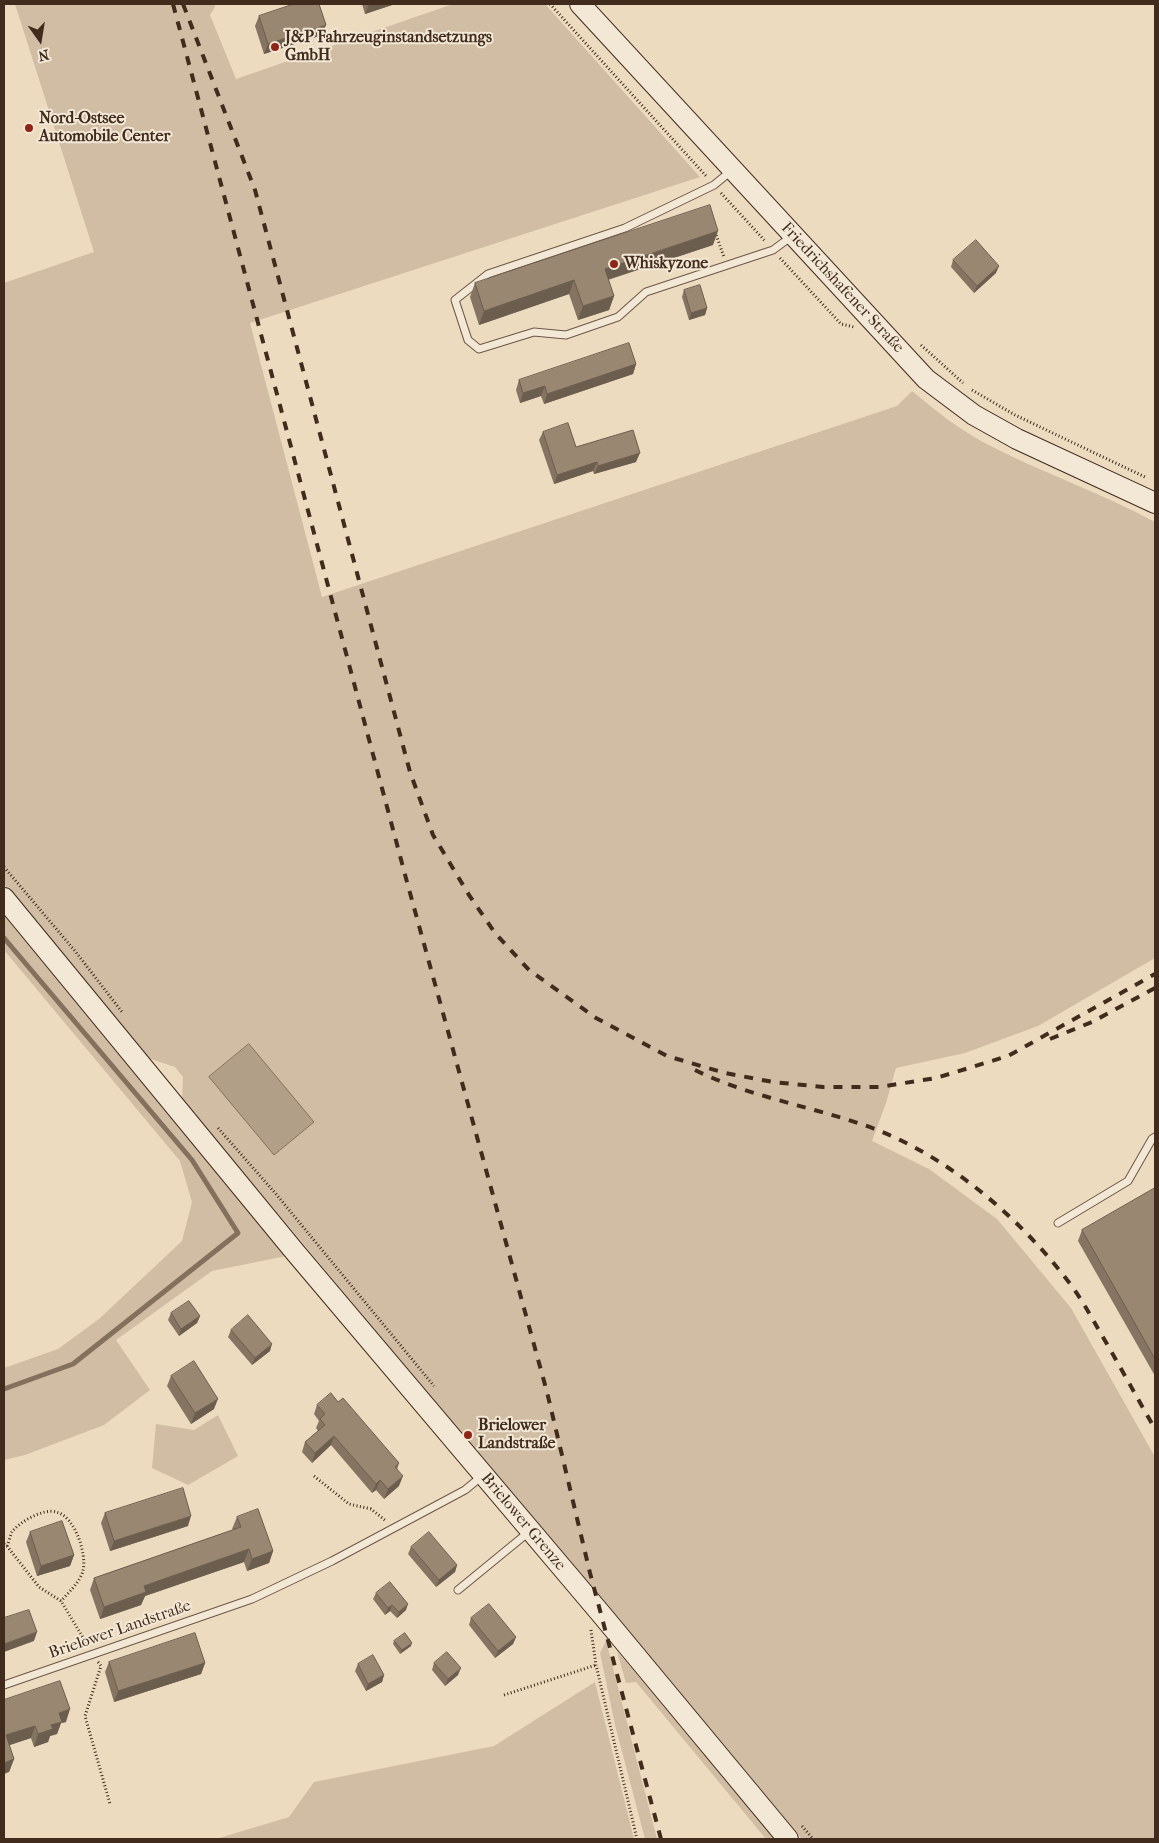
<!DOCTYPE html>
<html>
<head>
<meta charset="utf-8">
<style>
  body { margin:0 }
  #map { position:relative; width:1159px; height:1843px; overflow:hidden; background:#eddbc0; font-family:"IM FELL French Canon",serif }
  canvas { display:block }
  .frame { position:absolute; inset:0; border:5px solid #402b1c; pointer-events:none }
  .north { position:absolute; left:15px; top:15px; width:50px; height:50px; -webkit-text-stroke:4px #f3e8d6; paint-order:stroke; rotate:167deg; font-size:14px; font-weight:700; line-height:20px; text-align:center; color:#402b1c }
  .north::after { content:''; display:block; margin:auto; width:18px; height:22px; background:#402b1c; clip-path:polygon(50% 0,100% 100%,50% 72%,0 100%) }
</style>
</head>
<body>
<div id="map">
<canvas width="1159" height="1843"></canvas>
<div class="frame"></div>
<div class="north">N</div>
</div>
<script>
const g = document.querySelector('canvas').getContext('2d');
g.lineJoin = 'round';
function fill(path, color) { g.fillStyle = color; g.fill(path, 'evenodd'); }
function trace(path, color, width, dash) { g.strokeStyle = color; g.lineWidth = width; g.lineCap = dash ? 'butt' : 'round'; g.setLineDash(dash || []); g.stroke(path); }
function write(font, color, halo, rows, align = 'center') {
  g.font = font + ' "IM FELL French Canon",serif'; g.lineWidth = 4; g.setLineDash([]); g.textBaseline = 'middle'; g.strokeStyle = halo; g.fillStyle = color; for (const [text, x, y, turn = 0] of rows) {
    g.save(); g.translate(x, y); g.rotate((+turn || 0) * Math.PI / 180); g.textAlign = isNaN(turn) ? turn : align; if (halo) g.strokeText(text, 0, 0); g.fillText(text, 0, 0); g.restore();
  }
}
const green = new Path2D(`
  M15,4H214L215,7L210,15L236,79L453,4H545L700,177L250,323L322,597L897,406L912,391C935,410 957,428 983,442C1039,472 1100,492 1155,522V958L1038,1026L965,1053L896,1068L886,1103L872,1141L929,1169L997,1219L1071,1308L1155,1457V1839H802L182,1099L183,1077L175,1067L148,1058L4,884V283L94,252Z
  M4,912L291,1255L212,1271L116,1340L150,1390L104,1425L25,1455L4,1460V1368L58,1349L99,1319L182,1241L192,1202L180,1161L4,950Z
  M218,1415L238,1456L188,1485L152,1468L156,1424L194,1430Z
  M606,1641L657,1839H645L615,1725L600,1653Z
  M617,1652L623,1658L775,1839H766L636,1682L626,1683Z
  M595,1682L634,1839H216L289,1817L314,1782L494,1746Z`);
const water = new Path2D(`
  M249,1044L314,1122L274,1155L209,1077Z`);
const stream = new Path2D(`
  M4,938L192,1160L238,1233L73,1364L4,1389`);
const path = new Path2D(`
  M550,4L707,177
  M721,193L766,242
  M715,232L724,257
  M780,258L841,324L854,327
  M921,345L963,383
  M972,390L1015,415L1145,477
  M4,867L75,951L122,1012
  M218,1128L276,1194L434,1386
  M314,1476L349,1504L371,1509L386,1521
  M4,1544L7,1546L39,1587L61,1601L88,1646
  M7,1546C9,1542 10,1536 12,1532C19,1522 44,1508 56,1512C75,1516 87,1554 83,1571C80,1582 68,1593 61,1601
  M591,1630L596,1665L637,1839
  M98,1662L101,1666L85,1716L110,1804
  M504,1695L596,1665
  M802,1826L813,1839`);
const lane = new Path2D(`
  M731,171L714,185L625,228L488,274L455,300L468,340L479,349L534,332L566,335L618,317L646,292L773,250L792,236
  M1058,1223L1128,1181L1152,1139L1155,1137
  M458,1590L530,1531
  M4,1685L252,1599L332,1561L465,1490L482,1476`);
const secondary = new Path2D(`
  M580,4L926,379L974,415L1017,439L1155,503
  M4,898L295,1252L602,1615L788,1839`);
const rail = new Path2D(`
  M173,4L407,882L547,1392L590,1573L661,1839
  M183,4L255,190L410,772L433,835L469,895L495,933L529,970L596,1018L667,1056L725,1073L773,1082L823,1087H879L936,1078L1008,1056L1155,974
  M1050,1039L1092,1022L1155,988
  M695,1070C752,1098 816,1107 875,1129C952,1159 1022,1220 1071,1285C1085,1304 1095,1324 1107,1344C1123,1372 1139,1401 1155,1429`);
const wall = new Path2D(`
  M362,4H395L365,14Z
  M259,16L322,35L264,54L255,26Z
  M713,245L608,280L614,296L609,310L578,320L569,294L479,325L470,297L475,283Z
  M953,260L996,273L974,293L951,267Z
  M684,290L707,308L705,315L689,320L682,297Z
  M636,364L633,374L544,404L541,396L520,403L516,390L519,380Z
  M543,432L576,447L636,462L594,474L593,471L554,484L539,440Z
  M1155,1188V1376L1078,1241L1082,1230Z
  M171,1313L200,1316L197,1323L179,1336L168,1320Z
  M231,1330L270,1351L252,1365L228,1337Z
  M171,1376L214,1409L191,1424L167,1386Z
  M338,1402L399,1463L397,1470L399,1486L384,1499L376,1490L372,1493L331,1445L312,1463L302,1452L305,1442L318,1431L316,1428L319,1421L314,1414L317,1405Z
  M105,1513L188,1526L110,1551L101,1523Z
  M237,1517L273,1551L269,1563L247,1571L244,1562L145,1596L141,1605L100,1619L90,1590L94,1578L233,1530L232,1529Z
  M30,1532L74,1555L70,1566L37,1576L26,1542Z
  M411,1547L457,1565L455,1572L436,1587L408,1554Z
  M376,1593L406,1610L397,1618L390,1611L385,1615L373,1599Z
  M471,1618L516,1637L513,1644L495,1658L469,1625Z
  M394,1641L411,1646L400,1654L393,1644Z
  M109,1662L205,1663L201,1674L114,1702L105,1672Z
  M434,1663L458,1675L445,1686L432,1670Z
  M358,1664L384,1675L382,1682L366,1691L355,1671Z
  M4,1700L66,1722L61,1723L57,1734L50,1736L48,1742L34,1747L31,1738L9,1745L14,1759L9,1772Z`);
const shadedWall = new Path2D(`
  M369,4H395L365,14Z
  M326,25L322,35L264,54L268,44Z
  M718,231L713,245L600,282L605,269Z
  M999,266L996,273L974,293L977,286Z
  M574,280L569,294L479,325L484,311Z
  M614,296L609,310L578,320L583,306Z
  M707,308L705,315L689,320L691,313Z
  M636,364L633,374L544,404L547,394Z
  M545,386L541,396L520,403L523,393Z
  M640,453L636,462L594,474L598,466Z
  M597,462L593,471L554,484L557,475Z
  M200,1316L197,1323L179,1336L181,1329Z
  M272,1344L270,1351L252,1365L255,1358Z
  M218,1399L214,1409L191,1424L195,1413Z
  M334,1436L331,1445L312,1463L315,1453Z
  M403,1476L399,1486L384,1499L388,1489Z
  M380,1480L376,1490L372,1493L376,1484Z
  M191,1516L188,1526L110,1551L114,1541Z
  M249,1549L244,1562L145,1596L141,1605L100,1619L104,1607L144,1586Z
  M273,1551L269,1563L247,1571L252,1559Z
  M74,1555L70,1566L37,1576L41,1566Z
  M457,1565L455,1572L436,1587L439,1580Z
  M408,1604L406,1610L397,1618L399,1612Z
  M392,1605L390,1611L385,1615L388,1608Z
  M37,1632L34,1641L4,1652V1644Z
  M516,1637L513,1644L495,1658L498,1651Z
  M412,1643L411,1646L400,1654L402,1650Z
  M205,1663L201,1674L114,1702L118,1691Z
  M461,1668L458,1675L445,1686L448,1679Z
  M384,1675L382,1682L366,1691L368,1684Z
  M70,1709L66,1722L61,1723L57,1734L50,1736L48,1742L34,1747L38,1734L51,1725L59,1713Z
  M35,1726L31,1738L4,1747L6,1735Z
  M14,1759L9,1772L4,1774V1763Z`);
const building = new Path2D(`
  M294,4H319L326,25L268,44L259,16Z
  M710,205L718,231L605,269L614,296L583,306L574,280L484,311L475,283Z
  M976,240L999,266L977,286L953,260Z
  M700,285L707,308L691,313L684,290Z
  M629,343L636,364L547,394L545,386L523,393L519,380Z
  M568,423L576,447L633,430L640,453L598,466L597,462L557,475L543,432Z
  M1155,1188V1359L1082,1230Z
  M189,1301L200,1316L181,1329L171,1313Z
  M248,1315L272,1344L255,1358L231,1330Z
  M194,1361L218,1399L195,1413L171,1376Z
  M331,1393L338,1402L343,1398L399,1463L395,1467L403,1476L388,1489L380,1480L376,1484L334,1436L315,1453L305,1442L325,1425L320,1419L325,1414L317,1405Z
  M183,1488L191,1516L114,1541L105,1513Z
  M258,1509L273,1551L252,1559L249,1549L144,1586L146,1592L104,1607L94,1578L241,1527L237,1517Z
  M62,1521L74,1555L41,1566L30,1532Z
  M429,1532L457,1565L439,1580L411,1547Z
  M390,1582L408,1604L399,1612L392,1605L388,1608L376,1593Z
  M489,1604L516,1637L498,1651L471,1618Z
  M29,1610L37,1632L4,1644V1618Z
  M195,1633L205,1663L118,1691L109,1662Z
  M405,1633L412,1643L402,1650L394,1641Z
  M447,1652L461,1668L448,1679L434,1663Z
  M373,1655L384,1675L368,1684L358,1664Z
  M60,1681L70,1709L59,1713L62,1722L51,1725L53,1729L38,1734L35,1726L6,1735L14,1759L4,1763V1700Z`);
const markers = [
  [275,47,5,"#8f2418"],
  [29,128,5,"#8f2418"],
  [614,264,5,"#8f2418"],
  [468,1435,5,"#8f2418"]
];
const poiNames = [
  ["J&P Fahrzeuginstandsetzungs",285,38],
  ["GmbH",285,56],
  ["Nord-Ostsee",39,119],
  ["Automobile Center",39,137],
  ["Whiskyzone",624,264],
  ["Brielower",478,1426],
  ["Landstraße",478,1444]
];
const streetNames = [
  ["Friedrichshafener Straße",842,288,47],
  ["Brielower Grenze",523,1522,50],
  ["Brielower Landstraße",120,1630,-19]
];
fill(green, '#d0bda4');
fill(water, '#b29f88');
trace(water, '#84715d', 1);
trace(stream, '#84715d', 5);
trace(lane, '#6b5745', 9);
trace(secondary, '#402b1c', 22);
trace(path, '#402b1c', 3, [1, 2.5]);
trace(lane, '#f3e8d6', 7);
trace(secondary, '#f3e8d6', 20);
trace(rail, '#402b1c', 4, [9, 9]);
fill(wall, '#847461');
fill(shadedWall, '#6c5e4f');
fill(building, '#9a8771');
trace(building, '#6c5e4f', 1);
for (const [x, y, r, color] of markers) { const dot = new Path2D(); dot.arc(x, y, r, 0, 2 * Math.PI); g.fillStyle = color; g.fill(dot); trace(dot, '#f3e8d6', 2); }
write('bold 16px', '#402b1c', '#f3e8d6', poiNames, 'left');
write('16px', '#402b1c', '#f3e8d6', streetNames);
</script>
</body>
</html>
